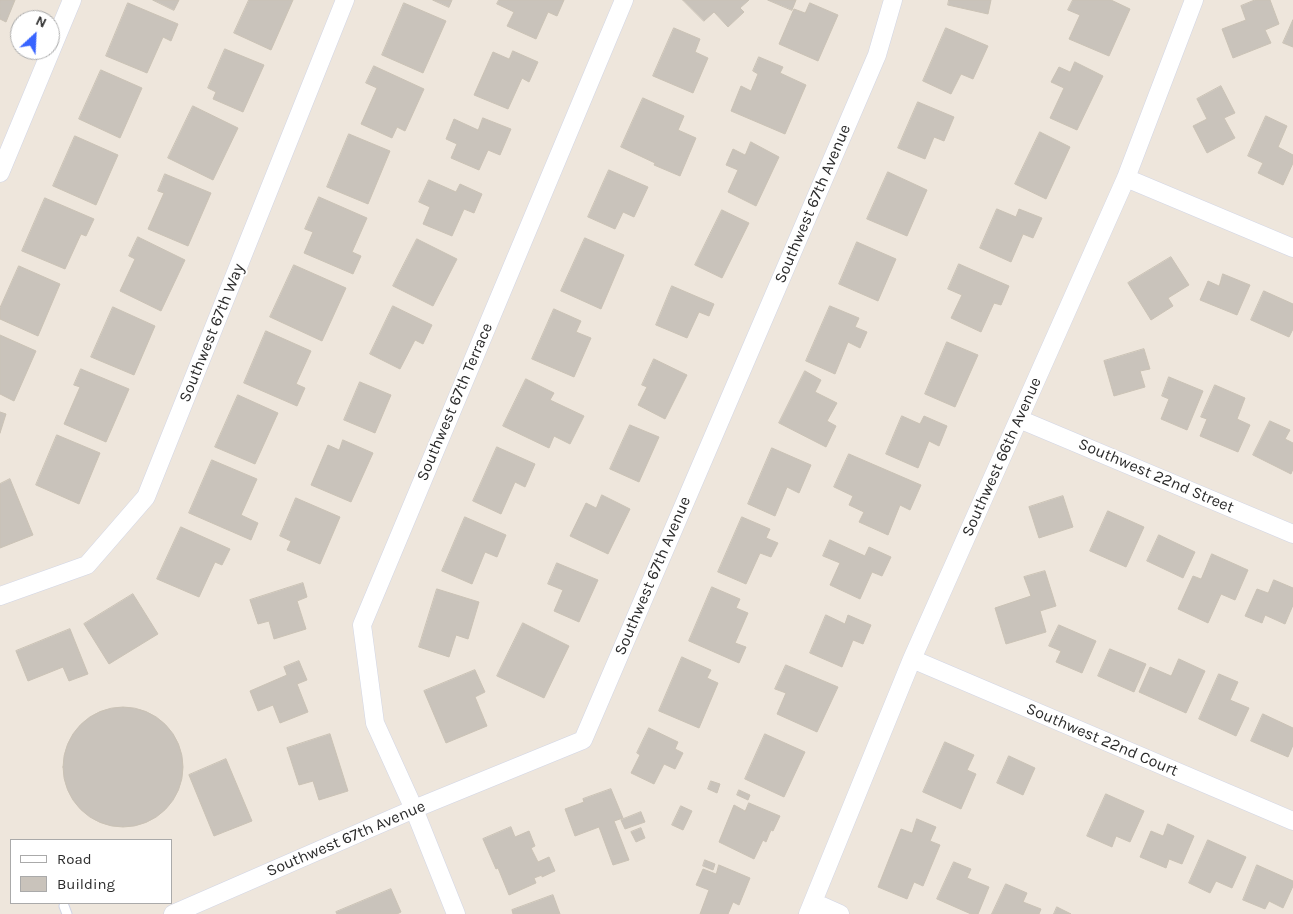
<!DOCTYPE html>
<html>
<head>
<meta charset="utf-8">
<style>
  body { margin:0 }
  #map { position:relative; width:1293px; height:914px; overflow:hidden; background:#eee6dc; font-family:Karla,sans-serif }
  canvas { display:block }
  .legend { position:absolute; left:10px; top:839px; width:162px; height:65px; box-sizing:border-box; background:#fff; border:1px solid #aaa; margin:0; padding:6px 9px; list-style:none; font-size:15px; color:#2b2b2b }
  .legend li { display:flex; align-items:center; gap:10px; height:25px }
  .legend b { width:25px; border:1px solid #aaa }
  .north { position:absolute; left:10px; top:10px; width:50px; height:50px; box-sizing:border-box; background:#fff; border:1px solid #aaa; border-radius:50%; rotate:25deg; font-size:14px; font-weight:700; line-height:20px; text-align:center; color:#2b2b2b }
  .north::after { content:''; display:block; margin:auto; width:18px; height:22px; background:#3864ff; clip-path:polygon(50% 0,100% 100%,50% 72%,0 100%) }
</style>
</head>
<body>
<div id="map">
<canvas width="1293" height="914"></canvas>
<ul class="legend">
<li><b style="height:6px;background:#fff"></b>Road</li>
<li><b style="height:14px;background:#c9c3bb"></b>Building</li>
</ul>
<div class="north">N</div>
</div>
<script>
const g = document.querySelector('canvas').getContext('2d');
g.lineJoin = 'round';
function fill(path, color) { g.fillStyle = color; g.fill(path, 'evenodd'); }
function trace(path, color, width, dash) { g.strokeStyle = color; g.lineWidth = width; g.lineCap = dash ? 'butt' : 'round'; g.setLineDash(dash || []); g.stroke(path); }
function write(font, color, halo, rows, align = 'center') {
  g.font = font + ' Karla,sans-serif'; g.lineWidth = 4; g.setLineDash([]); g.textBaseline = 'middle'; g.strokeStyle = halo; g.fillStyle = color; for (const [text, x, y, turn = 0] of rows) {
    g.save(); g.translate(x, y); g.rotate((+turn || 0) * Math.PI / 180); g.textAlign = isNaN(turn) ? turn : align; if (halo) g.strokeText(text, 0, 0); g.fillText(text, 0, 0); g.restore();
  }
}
const building = new Path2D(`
  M0,0H15L6,22L0,19Z
  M153,0H179L174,10Z
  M249,0H293L271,50L234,33Z
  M433,0H452L449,7Z
  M499,0H564L557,16L548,12L536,39L507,26L514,12L497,4Z
  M683,0H749L740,8L744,12L728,27L714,12L704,21Z
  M768,0H796L792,10Z
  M949,0H991L988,14L948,5Z
  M1073,0H1111L1130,9L1109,56L1069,39L1080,15L1068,10Z
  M1255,0H1270L1279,24L1265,30L1271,43L1233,58L1222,29L1246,20L1241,6Z
  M128,3L178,24L171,41L163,37L147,73L106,56Z
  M404,3L446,21L423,73L382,55Z
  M810,3L838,15L818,61L779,44L794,9L805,13Z
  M1293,20V47L1283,43Z
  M674,28L700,39L695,52L708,58L693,93L653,76Z
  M946,28L988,46L973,79L961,74L951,94L923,81Z
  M225,49L264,65L243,112L213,99L216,92L208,88Z
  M513,51L538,62L529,82L522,78L508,109L474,95L493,52L509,59Z
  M759,57L783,67L780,73L806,85L785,134L731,111L741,86L751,91L758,74L753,71Z
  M1075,62L1103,76L1077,130L1050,118L1064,88L1051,82L1059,67L1070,72Z
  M374,66L424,89L405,131L397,127L392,138L361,124L377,88L366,83Z
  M101,70L142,88L120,138L79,119Z
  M1221,86L1235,113L1224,118L1235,138L1207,153L1193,126L1207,119L1197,99Z
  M643,98L684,116L678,130L696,138L680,176L654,165L655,163L621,147Z
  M918,102L954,117L944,141L934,137L925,159L898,148Z
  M193,106L238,128L213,180L168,158Z
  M1266,116L1287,126L1278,147L1293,155V163L1283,185L1258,173L1263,163L1248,156Z
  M483,118L511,129L500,155L488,150L479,170L451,158L457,144L446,139L454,119L478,130Z
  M1040,132L1070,147L1046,199L1015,184Z
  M349,134L390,151L368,204L327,187Z
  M75,136L118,155L96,205L53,186Z
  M751,142L779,157L756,206L728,192L738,170L726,165L733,149L745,155Z
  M609,170L648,187L634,217L623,212L615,229L588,217Z
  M888,172L927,190L907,236L867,219Z
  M165,174L211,193L188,246L148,229L164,193L158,191Z
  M429,180L456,192L460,184L482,194L474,213L464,209L452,236L423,224L430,207L419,202Z
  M319,197L367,218L352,252L361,256L353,274L304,253L313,232L305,229Z
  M45,198L94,219L86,236L81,234L65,269L22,251Z
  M997,209L1016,217L1019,209L1042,218L1033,238L1023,234L1011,262L980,248Z
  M722,210L749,223L722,278L695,265Z
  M138,237L185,260L161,311L120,291L135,259L129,256Z
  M585,238L624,255L601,309L561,291Z
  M417,239L457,259L433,306L393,286Z
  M857,242L896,259L878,301L839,284Z
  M1171,257L1189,285L1168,298L1173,306L1151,320L1128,283Z
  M959,264L1009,286L1001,305L994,303L981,332L951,318L962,295L948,289Z
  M294,265L346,288L322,341L270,317Z
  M19,266L60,284L38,336L0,319V308Z
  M1223,274L1250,285L1237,315L1200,300L1208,281L1219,286Z
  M672,286L714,304L709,316L699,312L687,338L656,325Z
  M1264,291L1293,304V329L1289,337L1251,320Z
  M393,306L432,325L423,344L415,340L400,369L370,354Z
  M830,306L859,318L855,327L867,332L860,348L848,342L835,374L806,361Z
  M113,307L155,326L134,375L91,357Z
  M554,309L581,321L576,332L591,338L574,377L532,359Z
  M266,331L311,351L296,384L305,388L297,406L244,383Z
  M0,335L36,351L14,401L0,394Z
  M947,342L978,355L955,407L925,394Z
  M1144,349L1150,369L1140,371L1145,387L1114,396L1104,361Z
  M654,359L687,375L665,419L638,405L647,387L642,385Z
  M81,369L129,389L106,442L64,424L80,387L74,385Z
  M805,371L821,380L815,392L837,403L827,421L836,426L826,447L779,423Z
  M1169,377L1203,391L1187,430L1161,419L1169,399L1162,396Z
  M526,379L554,393L550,400L584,416L570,444L554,436L549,448L503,426Z
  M360,382L391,395L375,433L344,420Z
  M1215,385L1245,398L1237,419L1250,425L1238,452L1200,436L1207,419L1201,417Z
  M238,395L278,413L255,464L215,447Z
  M0,412L6,414L0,433Z
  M902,416L920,424L924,416L947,426L939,446L929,441L918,468L886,454Z
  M1270,421L1290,430L1285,439L1293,443V469L1291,474L1253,455Z
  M630,425L659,437L639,482L610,469Z
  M57,435L100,453L79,504L36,485Z
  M343,440L373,453L351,502L311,485L328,445L339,450Z
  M497,447L535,464L525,487L515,482L501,514L473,501Z
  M772,448L811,465L799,493L787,487L775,516L748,504Z
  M849,454L921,485L910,510L900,505L888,535L859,522L864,512L849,505L853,496L834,487Z
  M212,460L257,479L241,515L258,523L251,540L189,513Z
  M10,479L33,535L0,548V484Z
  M602,495L630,509L608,554L570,536L586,503L596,508Z
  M1063,496L1073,527L1039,538L1029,507Z
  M296,498L340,517L320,564L287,550L291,541L280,536Z
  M1108,511L1144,527L1126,567L1090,551Z
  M465,517L506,535L497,557L485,552L472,584L442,571Z
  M742,517L770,529L766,538L778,543L771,557L760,553L746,584L718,572Z
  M181,527L230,549L222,565L215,562L199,597L157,579Z
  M1159,535L1195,552L1183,578L1147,561Z
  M830,540L865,556L869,547L891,557L882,576L872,572L860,599L830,585L840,563L823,556Z
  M1212,554L1248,570L1235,600L1221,594L1208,623L1178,609L1193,576L1201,579Z
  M557,563L598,580L579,622L554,611L563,590L548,584Z
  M1045,571L1056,606L1040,611L1046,632L1006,644L995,608L1031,596L1024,577Z
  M1274,580L1293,588V605L1285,624L1265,615L1262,623L1245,616L1257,589L1268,593Z
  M303,583L307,597L297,601L306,629L274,639L269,621L258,624L250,600Z
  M712,587L740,599L736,608L748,613L735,643L746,647L739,663L689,641Z
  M437,589L479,602L468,639L456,635L449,657L419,647Z
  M133,594L158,634L109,664L84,624Z
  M826,615L845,624L848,615L871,625L863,644L853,640L842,667L810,653Z
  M523,623L569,646L544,698L497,676Z
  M1059,625L1096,641L1082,673L1056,662L1061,651L1049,646Z
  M70,629L88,674L69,681L63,667L28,681L16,651Z
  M1110,649L1146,664L1134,692L1098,676Z
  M682,657L711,670L707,678L718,683L699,728L659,711Z
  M1179,659L1205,671L1186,713L1139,692L1150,667L1171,676Z
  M299,661L307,680L297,684L308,712L280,723L273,705L258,711L250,691L287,675L284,667Z
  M786,665L838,687L817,732L777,714L786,693L775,689Z
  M475,670L485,692L475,697L487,726L446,743L424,691Z
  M1219,674L1238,682L1230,700L1249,708L1236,736L1199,719Z
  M63 767a60 60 0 1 1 120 0a60 60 0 1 1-120 0Z
  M1263,714L1293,728V745L1288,757L1251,741Z
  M649,728L678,742L675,749L683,753L675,769L664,764L654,784L631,773L640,755L637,753Z
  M330,734L348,791L319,800L313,781L299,785L287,748Z
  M765,734L805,752L784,797L745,779Z
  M945,742L974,755L967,770L976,774L961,809L923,792Z
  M1009,756L1035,768L1023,795L997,783Z
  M226,759L252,821L214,836L189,775Z
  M711,781L720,784L717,793L708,789Z
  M611,789L623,818L614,821L629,860L613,865L599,827L575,836L565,809L584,802L583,799Z
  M739,790L750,795L748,800L737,795Z
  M1106,794L1144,811L1130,842L1116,836L1112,847L1087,836Z
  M749,803L780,816L773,831L771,830L766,842L763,840L754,859L719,842L734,805L745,811Z
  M681,806L692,811L683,830L672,825Z
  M641,812L645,822L625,829L621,820Z
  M917,819L936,827L930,841L940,845L923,886L914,882L907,899L878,887L901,829L912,833Z
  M1168,824L1194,836L1182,864L1169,859L1166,868L1140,857L1151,831L1163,836Z
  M511,827L515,837L529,831L535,846L531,848L538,862L549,857L555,871L542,877V875L534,878L536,883L509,895L498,868L496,869L483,839Z
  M641,828L645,838L636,842L631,832Z
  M1208,840L1246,857L1232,888L1216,881L1210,893L1189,883Z
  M705,860L715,864L713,870L703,866Z
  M954,862L971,869L967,878L989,887L978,914H971L937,899Z
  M719,865L750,878L739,905L733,902L728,914H700L709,890L696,885L703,869L716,874Z
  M1257,865L1293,881V886L1283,908L1269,901L1265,909L1243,900Z
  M1006,884L1027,893L1023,902L1041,909L1039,914H992Z
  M391,889L401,912L397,914H337L336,912Z
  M553,895L560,914H513L512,910Z
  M1057,907L1071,914H1054Z`);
const lane = new Path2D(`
  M64,906L67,914`);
const street = new Path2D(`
  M0,173L72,0
  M1126,178L1293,248
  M1019,419L1293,534
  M0,596L87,565L146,497L345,0
  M912,659L1293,821
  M813,902L840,914
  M173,914L414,809L583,740L877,55L893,0
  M456,914L414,809L375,723L362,625L624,0
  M808,914L912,659L1126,178L1194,0`);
const streetNames = [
  ["Southwest 67th Avenue",813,204,-67],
  ["Southwest 67th Way",212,333,-68],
  ["Southwest 67th Terrace",455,402,-67],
  ["Southwest 66th Avenue",1002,457,-66],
  ["Southwest 22nd Street",1156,476,23],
  ["Southwest 67th Avenue",653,576,-67],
  ["Southwest 22nd Court",1102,740,23],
  ["Southwest 67th Avenue",346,839,-23]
];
fill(building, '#c9c3bb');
trace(building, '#cac2b5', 1);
trace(lane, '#d1d5e5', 11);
trace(street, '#d1d5e5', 19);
trace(lane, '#fff', 9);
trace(street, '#fff', 18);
write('16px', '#2b2b2b', '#fff', streetNames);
</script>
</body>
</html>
